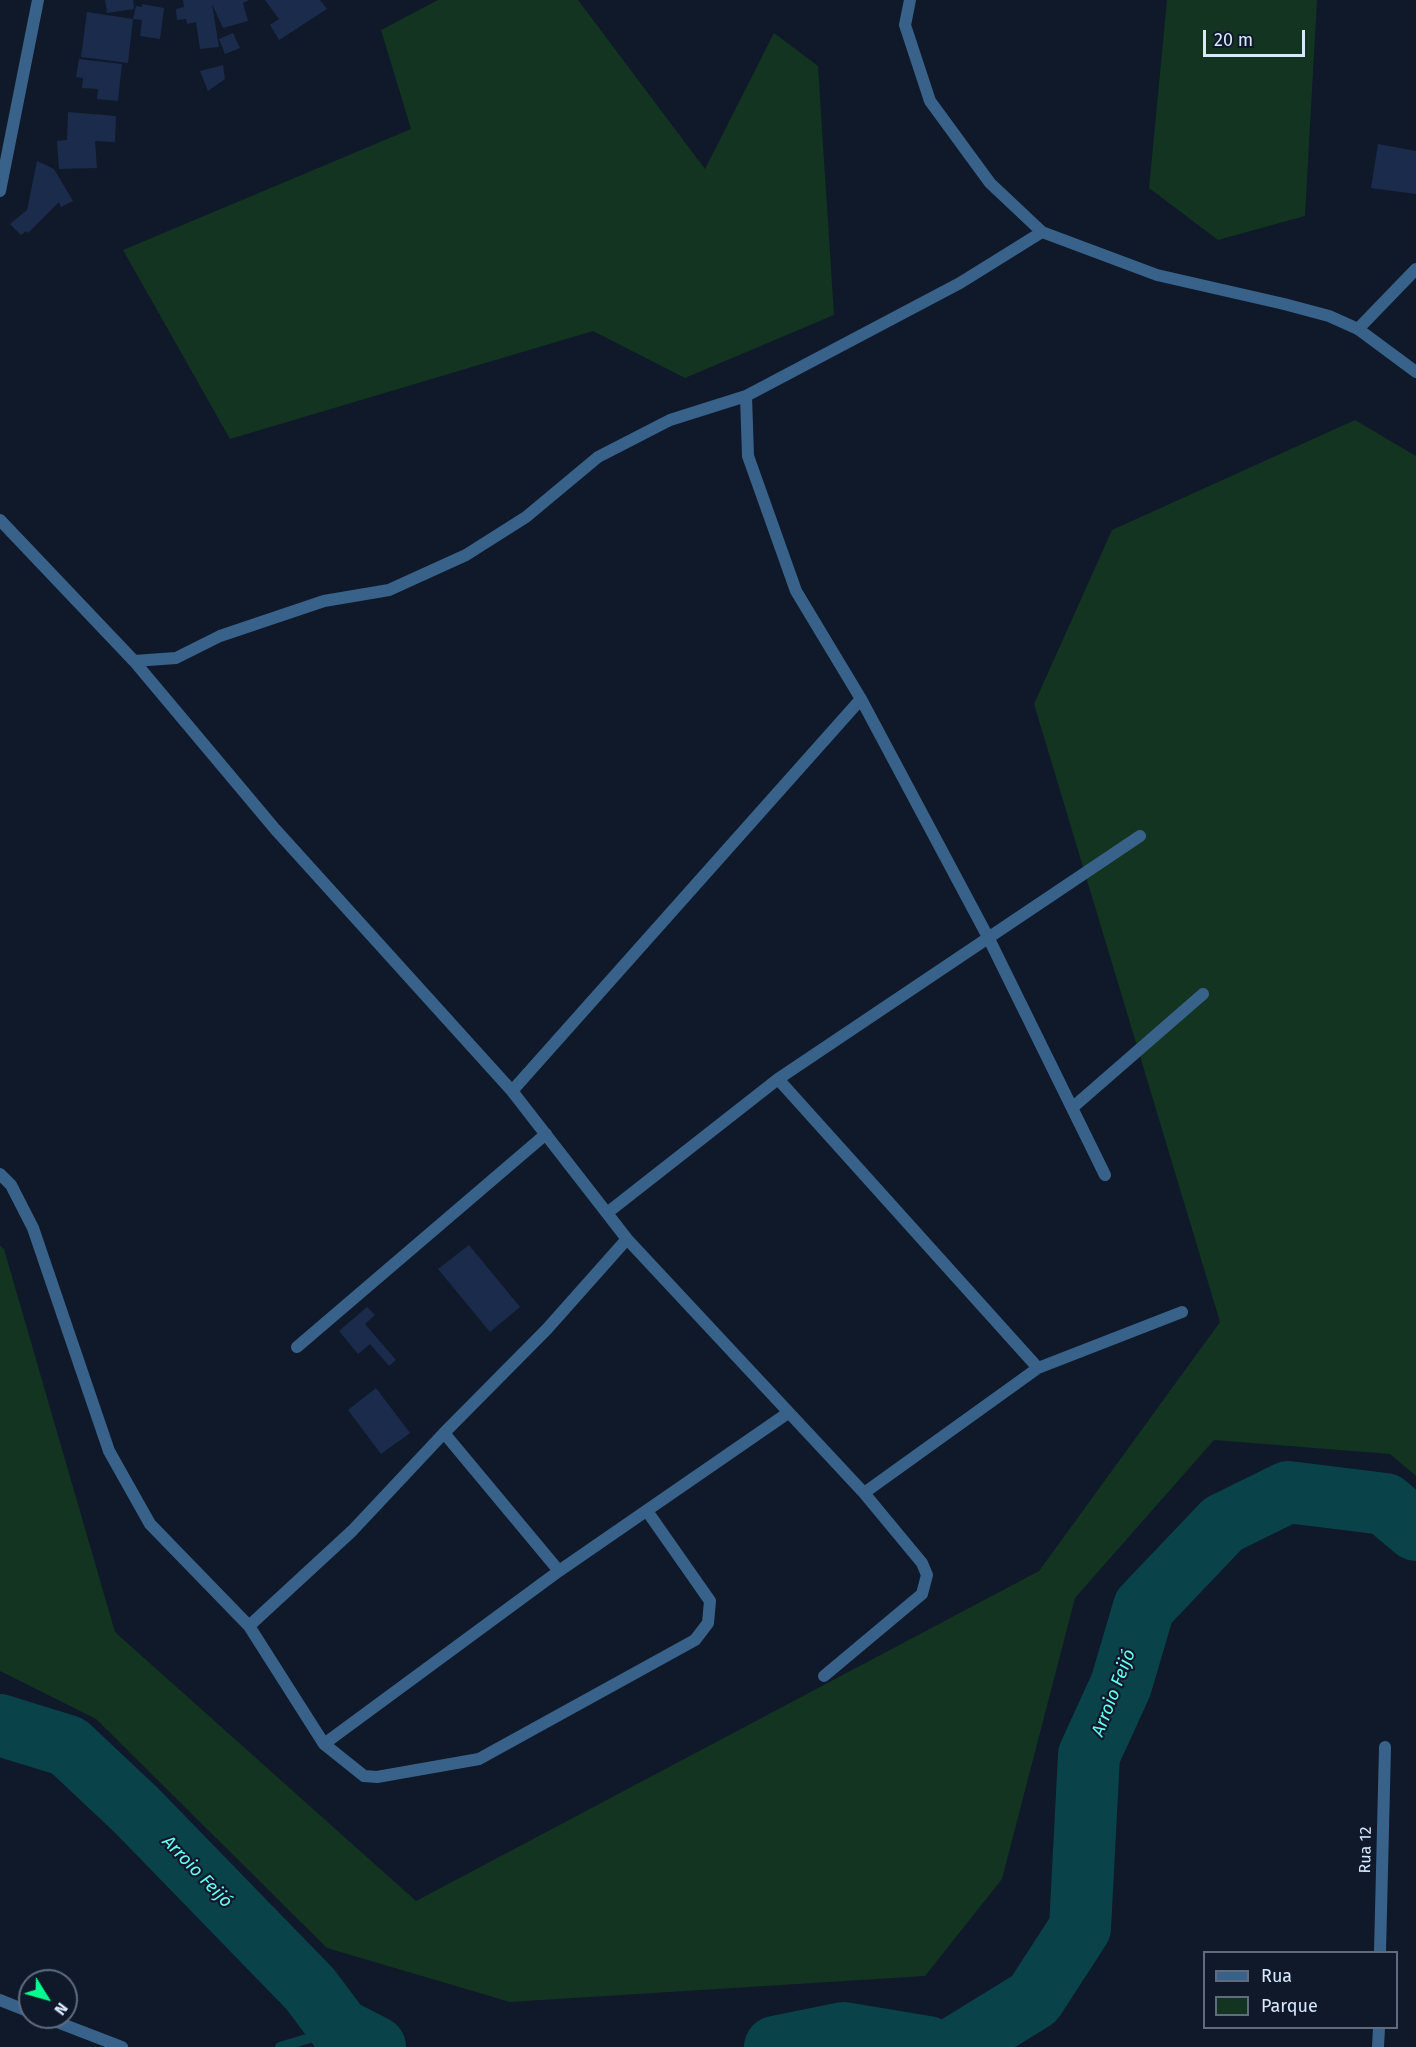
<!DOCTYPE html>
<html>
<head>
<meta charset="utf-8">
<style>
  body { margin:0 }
  #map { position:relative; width:1416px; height:2047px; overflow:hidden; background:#0f192a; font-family:"Fira Sans",sans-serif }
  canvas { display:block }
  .legend { position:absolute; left:1203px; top:1951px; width:195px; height:78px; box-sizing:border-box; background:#0f192a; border:2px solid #5f6c7f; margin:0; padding:8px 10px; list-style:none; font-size:18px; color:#d8e9ff }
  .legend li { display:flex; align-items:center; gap:12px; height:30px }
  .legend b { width:30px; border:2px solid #5f6c7f }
  .north { position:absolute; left:18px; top:1969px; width:60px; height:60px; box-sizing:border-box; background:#0f192a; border:2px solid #5f6c7f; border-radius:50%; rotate:127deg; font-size:16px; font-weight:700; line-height:24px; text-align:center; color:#d8e9ff }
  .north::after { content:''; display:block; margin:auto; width:21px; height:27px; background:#04ff90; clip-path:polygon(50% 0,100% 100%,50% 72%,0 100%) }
  .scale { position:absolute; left:1203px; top:30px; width:102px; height:27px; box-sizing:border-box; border:3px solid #d8e9ff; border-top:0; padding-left:8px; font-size:18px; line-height:21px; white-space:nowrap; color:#d8e9ff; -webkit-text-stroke:4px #0f192a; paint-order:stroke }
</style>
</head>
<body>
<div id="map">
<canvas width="1416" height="2047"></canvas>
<ul class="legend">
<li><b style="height:8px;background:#39628a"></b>Rua</li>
<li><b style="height:16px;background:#123420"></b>Parque</li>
</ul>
<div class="north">N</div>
<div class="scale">20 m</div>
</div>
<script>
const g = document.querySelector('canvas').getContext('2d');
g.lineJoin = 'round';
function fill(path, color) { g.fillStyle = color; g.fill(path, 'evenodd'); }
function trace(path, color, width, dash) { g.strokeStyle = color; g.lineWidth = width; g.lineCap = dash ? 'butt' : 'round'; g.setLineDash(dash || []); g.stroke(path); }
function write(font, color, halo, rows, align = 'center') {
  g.font = font + ' "Fira Sans",sans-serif'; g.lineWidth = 4.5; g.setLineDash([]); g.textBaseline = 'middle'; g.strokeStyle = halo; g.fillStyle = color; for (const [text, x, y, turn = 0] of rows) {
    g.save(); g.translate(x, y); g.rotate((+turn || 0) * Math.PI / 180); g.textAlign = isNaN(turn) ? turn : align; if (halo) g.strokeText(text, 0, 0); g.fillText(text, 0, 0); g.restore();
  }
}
const green = new Path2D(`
  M438,0H578L705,169L774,33L818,66L834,315L685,378L593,331L230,439L123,250L411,129L381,30Z
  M1167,0H1317L1305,216L1218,240L1149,188Z
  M1355,420L1416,456V1476L1390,1454L1214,1440L1075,1598L1002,1879L925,1976L510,2002L327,1948L96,1719L0,1671V1246L4,1249L115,1632L416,1901L1039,1571L1220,1322L1034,704L1112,530Z`);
const stream = new Path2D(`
  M280,2047L340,2029`);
const river = new Path2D(`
  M0,1725L68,1746L136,1810L310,1989L340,2029L375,2047
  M775,2047L844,2033L928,2047
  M956,2047L1034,1999L1080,1928L1089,1755L1121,1685L1144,1607L1223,1524L1288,1492L1385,1504L1416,1530`);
const building = new Path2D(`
  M105,0H133L134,9L107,13Z
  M183,0H249L243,3L248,21L223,28L212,4L219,47L200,49L196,22L187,24L186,19L177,20L176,9L184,7Z
  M265,0H320L327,9L279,40L270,25L279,19Z
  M142,4L164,8L160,39L140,36L142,20L133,19L136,6L142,7Z
  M87,12L133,19L128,63L81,57Z
  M233,33L240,48L225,54L219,39Z
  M79,59L122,64L118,101L97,99L98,89L82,88L83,78L76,77Z
  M223,65L225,79L208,91L200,71Z
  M68,112L116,116L115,142L95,141L97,168L59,169L57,141L67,140Z
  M1378,144L1416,151V194L1371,188Z
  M37,161L54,169L73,201L61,207L59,202L28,233L26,231L21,235L10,224L27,210Z
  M469,1245L520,1307L490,1332L438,1269Z
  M367,1307L375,1315L365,1324L396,1360L389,1366L370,1344L358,1354L339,1331Z
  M376,1388L410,1433L381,1454L348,1410Z`);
const service = new Path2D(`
  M910,0L905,25L930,101L990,183L1042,232L1157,275L1284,304L1329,316L1358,329
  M746,396L748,456L796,591L861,699L989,939L1105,1175
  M0,520L134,661L275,829L512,1091L627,1239L864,1493L922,1563L927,1575L922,1594L824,1676
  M134,661L176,658L220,636L324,601L389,590L466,555L526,517L598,457L670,420L746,396L960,283L1042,232
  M778,1079L1038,1368
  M512,1091L861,699
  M1072,1108L1203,994
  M0,1174L11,1185L33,1228L109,1451L150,1524L249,1626L324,1744L364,1776L377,1777L479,1759L695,1640L708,1623L710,1601L647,1511
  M607,1213L778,1079L1140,836
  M297,1347L546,1134
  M444,1433L559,1571
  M864,1493L1038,1368L1182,1312
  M249,1626L352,1531L444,1433L547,1329L627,1239
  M324,1744L559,1571L788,1413`);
const minor = new Path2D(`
  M1416,269L1358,329L1416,372
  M1380,1952L1385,1747
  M0,2000L30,2012
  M44,2017L122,2047
  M1378,2047L1379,2028`);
const tertiary = new Path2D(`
  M0,191L38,0`);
const streetNames = [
  ["Rua 12",1366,1850,-89]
];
const waterNames = [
  ["Arroio Feijó",1114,1693,-69],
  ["Arroio Feijó",197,1872,46]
];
fill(green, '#123420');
trace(stream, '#094349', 10);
trace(river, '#094349', 62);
fill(building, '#1b2b4b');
trace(service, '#39628a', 12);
trace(minor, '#39628a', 12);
trace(tertiary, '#39628a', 12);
write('16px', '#d8e9ff', '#0f192a', streetNames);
write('italic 18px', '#66fff3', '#0f192a', waterNames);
</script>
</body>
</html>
